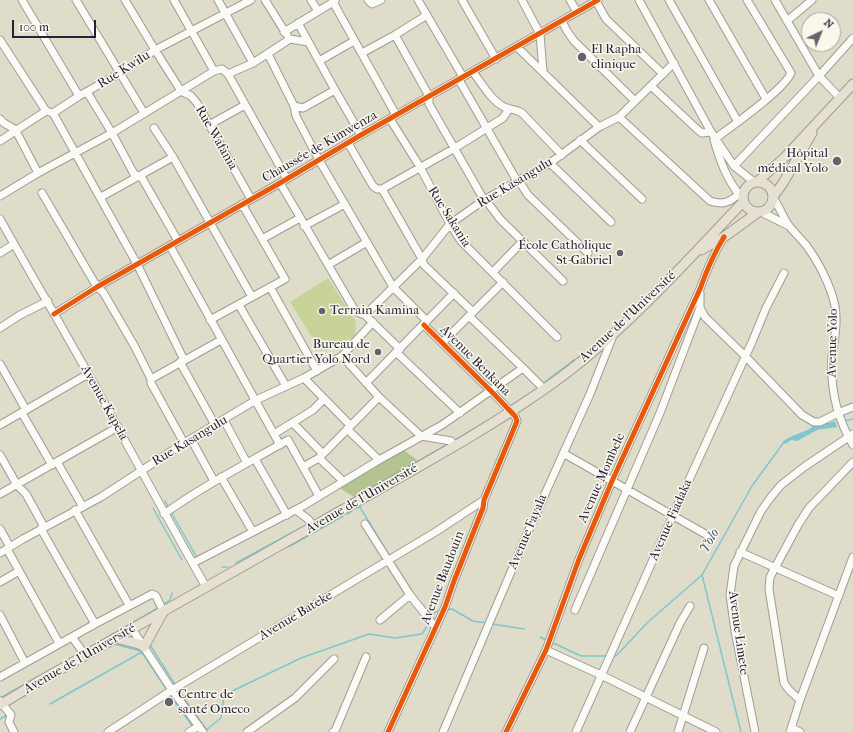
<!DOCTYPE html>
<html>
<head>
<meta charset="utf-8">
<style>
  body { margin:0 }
  #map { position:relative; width:853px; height:732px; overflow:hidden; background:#e0dcca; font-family:"IM FELL French Canon",serif }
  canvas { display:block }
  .north { position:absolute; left:801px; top:12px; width:40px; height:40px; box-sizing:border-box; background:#fbf7ec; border:1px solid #a4a2a5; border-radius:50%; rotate:43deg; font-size:11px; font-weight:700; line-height:16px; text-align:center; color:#22223b }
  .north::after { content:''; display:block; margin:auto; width:14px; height:18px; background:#64636d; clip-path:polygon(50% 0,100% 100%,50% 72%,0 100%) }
  .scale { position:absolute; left:12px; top:20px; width:84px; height:18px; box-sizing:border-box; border:2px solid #22223b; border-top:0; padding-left:5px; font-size:12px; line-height:14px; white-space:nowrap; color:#22223b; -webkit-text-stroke:3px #fbf7ec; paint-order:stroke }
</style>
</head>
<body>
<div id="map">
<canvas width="853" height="732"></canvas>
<div class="north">N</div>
<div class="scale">100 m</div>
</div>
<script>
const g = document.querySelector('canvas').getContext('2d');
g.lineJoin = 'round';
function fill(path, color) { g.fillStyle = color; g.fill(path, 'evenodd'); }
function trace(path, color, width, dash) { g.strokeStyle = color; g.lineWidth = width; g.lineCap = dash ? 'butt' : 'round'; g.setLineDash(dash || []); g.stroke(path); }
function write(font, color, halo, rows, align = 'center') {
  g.font = font + ' "IM FELL French Canon",serif'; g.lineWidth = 3; g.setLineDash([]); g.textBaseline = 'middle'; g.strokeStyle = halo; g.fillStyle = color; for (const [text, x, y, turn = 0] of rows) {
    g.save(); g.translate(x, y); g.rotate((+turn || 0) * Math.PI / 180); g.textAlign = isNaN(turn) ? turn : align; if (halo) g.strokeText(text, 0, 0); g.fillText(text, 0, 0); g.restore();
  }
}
const green = new Path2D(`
  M328,278L356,322L355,337L327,351L319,349L290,302Z`);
const forest = new Path2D(`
  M404,450L418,461L354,497L338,487Z`);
const water = new Path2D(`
  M835,421L837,427L817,430L797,441L791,440L786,444L782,442C792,435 795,435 805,431C808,430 811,428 813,426C821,423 828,424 835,421Z`);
const stream = new Path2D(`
  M542,384L574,360
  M509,407L539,387
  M516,414L531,404
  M844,421L853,419
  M454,441L482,424
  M439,460L513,416
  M387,490L431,465
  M165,501L169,508
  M345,503L450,443
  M360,507V505L365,502
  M153,508L182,560
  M357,508L360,507L390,557
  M171,512L196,556
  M348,514L352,511
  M312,522L341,505
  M313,533L343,516
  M286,547L290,546L308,536
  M236,563L308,524
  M222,567H228
  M228,579L254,565
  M163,605L170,600L172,593
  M446,610L452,609L473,621L487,623
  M431,618L435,612L440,611
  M492,624L524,629
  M540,637L548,641
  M551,642L581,656H606
  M114,644L141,651L167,690
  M150,645L176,686
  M85,650L158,608
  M612,656H616L648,622L702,575
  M178,690L206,729
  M170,695L193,727
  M0,698L80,653
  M50,704L140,653L143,654
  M0,719L7,715
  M205,731L221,718L224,695L301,658L369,634L395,638L422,634L429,623
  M741,732L702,575L752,486L784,442`);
const minor = new Path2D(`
  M22,0L79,96
  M76,0L144,113
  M125,0L155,50L181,91L191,96L197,103L251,199
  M174,0L214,71
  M218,0L253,63
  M265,0L287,35
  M311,0L318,11
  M368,0L372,4L381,0
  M418,0L463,77
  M462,0L496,59
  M522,0L540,34L543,71
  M570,0L577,12
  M639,0L711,132L734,166L754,182
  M669,0L738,122
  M709,0L766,99
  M775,0L819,76L840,98
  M596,1L606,19L663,74
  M333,2L396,115
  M562,21L567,31L574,41L635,101
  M787,21L812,0
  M298,23L335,90L361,135
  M284,32L335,1
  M395,35L429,96V104L484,200L488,203L500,219L563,281
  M0,40L46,111
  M517,47L599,127
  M362,53L395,35L427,15
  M268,54L294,106L303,108L335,90
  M319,61L354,41
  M473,72C482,84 491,100 504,107C510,110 516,109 522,113L562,155
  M228,74L287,179
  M459,80L517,181
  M651,86L699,131L702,133L711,132
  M87,92L112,133L134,174L142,178L178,241
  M294,106L296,116L319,160L393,287L427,321
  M53,113L137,264L184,360
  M619,117L710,201C722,205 729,203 739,194
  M0,119C5,126 11,125 16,131L38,173
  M390,119L420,167L450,224L461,241L557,337
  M209,125L245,105
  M154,128L173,157L252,297
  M716,138C732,126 784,90 791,73L747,0
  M580,140L642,199
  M714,140C720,161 727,180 741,197
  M0,141L46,111L53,113L79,96L120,73L155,50L251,0
  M348,143L373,186L377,189H382L455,148L503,118L509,109
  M550,163L611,222
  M734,166L819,76L853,38
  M519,181L528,195L588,253
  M280,183L354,309L359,313L365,315L400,349
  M382,189L422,259L424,265L473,312
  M42,193L97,287L103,292L135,347L151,379V383L184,443
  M0,196L38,173L112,133L214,71L222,69L228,74L253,63L290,39L308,42
  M101,197L173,157
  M773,198C780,207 783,218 790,227C795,233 801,239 806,245C818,261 831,286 835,306C838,323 834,341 832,357C830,389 837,418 853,445
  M761,212L789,226
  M0,219C39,289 80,357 118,428C147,481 176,534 206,587
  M304,226L345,204
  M262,239L300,218
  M170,246L280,445
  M0,253L14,244
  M328,265L367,242
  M493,272L522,242
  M270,287L317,371
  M700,293V308L705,317L745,356L802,415L814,422H820L838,413L853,407
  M239,305L286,386
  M54,314L97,287L280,183L361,135L598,0
  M365,315L422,259L450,224L484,200L550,163L599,127L619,117L674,63
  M210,320L285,279L242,204
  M0,328L20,315L48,301
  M442,343L503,282
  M396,352L460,413
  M342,356L379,397L421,436L451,441L454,446
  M180,362L215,425
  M0,364L26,410
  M523,368L544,389
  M304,378L350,425
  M151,379L221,340
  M366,383L454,293
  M22,413L52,465
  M224,420L247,463
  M293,423L323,454
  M0,425L88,374
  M347,429L379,460
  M274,434L313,410L324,399
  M191,439L214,481
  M563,453L707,535
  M0,455L17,485L26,494L43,525L41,529L95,624
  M319,458L343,481
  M255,459L287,515
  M57,462L83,507
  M303,467L319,458L379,397
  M221,477L253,532
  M0,494L118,427
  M75,510L129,605
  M296,510L309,520L313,527
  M164,514C203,486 246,464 288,440L319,496
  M365,524L410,595L436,628
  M0,529L10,547
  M7,549L59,643
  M740,552L839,596
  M0,553L23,539L101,497L184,443L256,400L304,378L342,356L373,322
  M193,563L303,506L379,460L442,425L523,368L469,316
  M0,582L19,571
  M575,610L660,413L700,308
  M0,615L25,663
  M380,620L410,595
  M132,629L172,690L203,732
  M72,637L85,655
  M546,650L601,675L716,732
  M0,677L95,624L152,594L156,596L163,611
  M800,700L789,690L784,683L769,589L770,577L798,525L809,508L853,462
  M0,701L11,715L9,722L14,732
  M792,728L800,732
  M108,732L172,690L437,531L484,500
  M189,732L199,726
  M247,732L295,698L334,659
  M333,732L335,731L366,657
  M388,732L445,607L454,581L483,508L484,500L517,421L515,416L491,391L424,325
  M443,732L527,534L590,394L614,333
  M506,732L546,650L579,559L612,481L700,289C707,269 713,255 724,237
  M576,732L673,515L752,342L766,308L784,273
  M630,732L680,623L690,606
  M678,732L704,648
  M755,732L735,631L730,595L734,566L761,511L771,497L781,485L804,467L853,434
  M790,732L800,700L853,557`);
const major = new Path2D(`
  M743 197a15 15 0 1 1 30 0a15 15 0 1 1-30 0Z
  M757,182L785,157L853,84
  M773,197L783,183L812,133
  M701,250L724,237L757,213
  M115,638L139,644L144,647L163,612
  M0,705L38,682C143,622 248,563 353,504C421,465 490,428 553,383C623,333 684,264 743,202`);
const cycleway = new Path2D(`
  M54,314L97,287L280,183L361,135L598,0
  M388,732L445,607L454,581L483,508L484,500L517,421L515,416L491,391L424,325
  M506,732L546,650L579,559L612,481L700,289C707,269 713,255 724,237`);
const markers = [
  [582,57,5,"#64636d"],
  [837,161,5,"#64636d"],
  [620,253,4,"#64636d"],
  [322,311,4,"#64636d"],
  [378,352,4,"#64636d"],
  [169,702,5,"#64636d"]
];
const poiNames = [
  ["El Rapha",591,50],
  ["clinique",591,65],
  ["Hôpital",828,154,"right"],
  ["médical Yolo",828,169,"right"],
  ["École Catholique",612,246,"right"],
  ["St-Gabriel",612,261,"right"],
  ["Terrain Kamina",330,311],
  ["Bureau de",370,345,"right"],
  ["Quartier Yolo Nord",370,360,"right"],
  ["Centre de",178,695],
  ["santé Omeco",178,710]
];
const streetNames = [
  ["Rue Kwilu",124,70,-32],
  ["Rue Wafania",216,138,60],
  ["Chaussée de Kimwenza",320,147,-30],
  ["Rue Kasangulu",515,183,-31],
  ["Rue Sakania",449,217,58],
  ["Avenue de l’Université",628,317,-43],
  ["Avenue Yolo",833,343,-89],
  ["Avenue Benkana",475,361,45],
  ["Avenue Kapela",104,403,61],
  ["Rue Kasangulu",190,441,-31],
  ["Avenue Mombele",602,478,-66],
  ["Avenue de l’Université",362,499,-30],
  ["Avenue Fiadaka",671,520,-66],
  ["Avenue Fayala",528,532,-67],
  ["Avenue Baudouin",443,578,-69],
  ["Avenue Bateke",296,616,-31],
  ["Avenue Limete",738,633,82],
  ["Avenue de l’Université",80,659,-30]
];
const waterNames = [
  ["Yolo",710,541,-61]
];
fill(green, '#c7d399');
fill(forest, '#b3c491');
fill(water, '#7dc7ce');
trace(stream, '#7dc7ce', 1.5);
trace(minor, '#9e9c94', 9);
trace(major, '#9e9c94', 11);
trace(minor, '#fafaf7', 7);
trace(major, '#e6e0d3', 9);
trace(cycleway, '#e8590c', 5);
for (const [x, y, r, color] of markers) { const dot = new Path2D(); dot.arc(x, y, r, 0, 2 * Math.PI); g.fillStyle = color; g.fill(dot); trace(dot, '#fbf7ec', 1.5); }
write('13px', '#22223b', '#fbf7ec', poiNames, 'left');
write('13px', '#22223b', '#fbf7ec', streetNames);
write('italic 14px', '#33596f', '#fbf7ec', waterNames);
</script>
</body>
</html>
